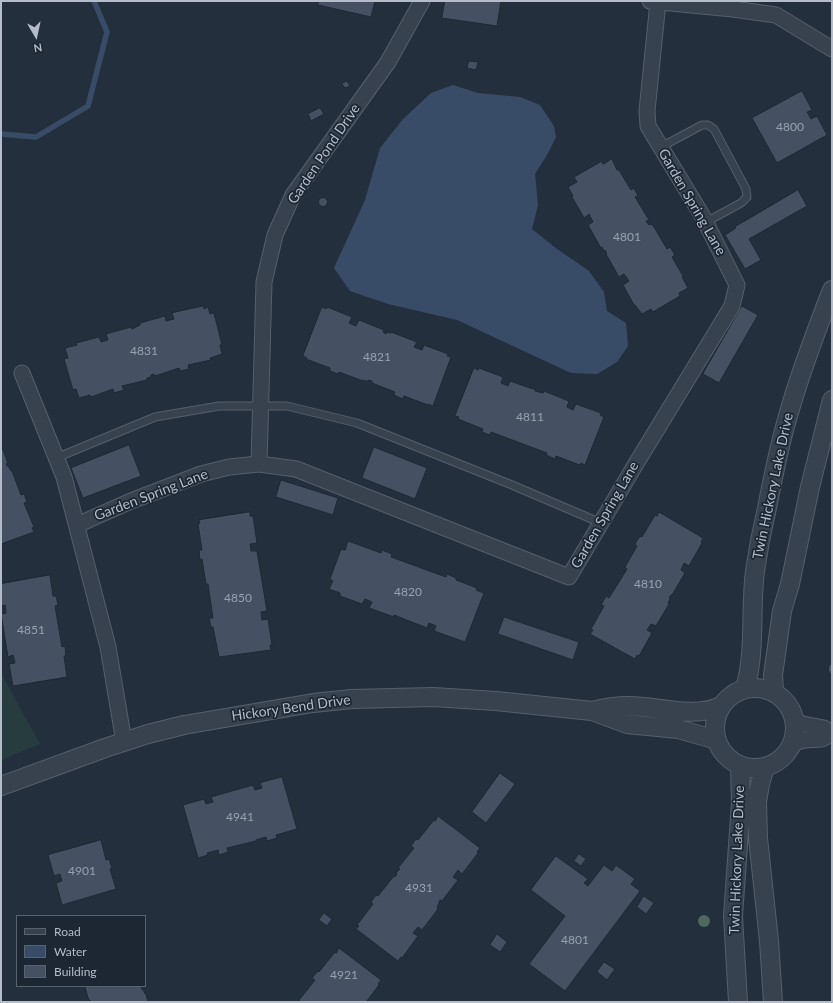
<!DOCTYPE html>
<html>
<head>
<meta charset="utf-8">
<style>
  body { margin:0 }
  #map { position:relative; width:833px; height:1003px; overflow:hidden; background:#242f3e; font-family:Lato,sans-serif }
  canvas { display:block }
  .frame { position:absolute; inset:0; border:2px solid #b4bcc9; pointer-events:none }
  .legend { position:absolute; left:16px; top:915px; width:130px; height:72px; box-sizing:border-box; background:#1d2633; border:1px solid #59626f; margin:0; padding:5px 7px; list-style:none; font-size:12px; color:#b4bcc9 }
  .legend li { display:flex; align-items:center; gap:8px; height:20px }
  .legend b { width:20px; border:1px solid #59626f }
  .north { position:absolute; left:16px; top:16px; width:40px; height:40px; -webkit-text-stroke:3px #1d2633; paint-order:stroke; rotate:171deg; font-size:11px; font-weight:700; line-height:16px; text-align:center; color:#b4bcc9 }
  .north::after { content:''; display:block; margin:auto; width:14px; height:18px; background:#b4bcc9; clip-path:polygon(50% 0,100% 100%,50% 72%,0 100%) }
</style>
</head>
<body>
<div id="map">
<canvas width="833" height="1003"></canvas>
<div class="frame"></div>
<ul class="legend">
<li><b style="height:5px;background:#38414e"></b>Road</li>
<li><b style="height:11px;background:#394c67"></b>Water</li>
<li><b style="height:11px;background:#455162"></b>Building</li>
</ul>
<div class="north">N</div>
</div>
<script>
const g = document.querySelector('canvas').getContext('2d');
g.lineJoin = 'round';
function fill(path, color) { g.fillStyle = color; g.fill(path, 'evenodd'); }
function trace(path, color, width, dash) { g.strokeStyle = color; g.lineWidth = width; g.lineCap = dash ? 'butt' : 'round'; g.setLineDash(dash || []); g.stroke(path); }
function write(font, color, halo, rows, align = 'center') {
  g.font = font + ' Lato,sans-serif'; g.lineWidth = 3.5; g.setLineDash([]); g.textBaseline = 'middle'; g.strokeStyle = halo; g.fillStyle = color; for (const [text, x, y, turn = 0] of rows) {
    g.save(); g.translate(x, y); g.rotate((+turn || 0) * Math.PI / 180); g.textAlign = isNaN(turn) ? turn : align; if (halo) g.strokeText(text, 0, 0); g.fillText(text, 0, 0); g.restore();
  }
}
const green = new Path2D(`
  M1,673L40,744L1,760Z`);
const water = new Path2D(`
  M453,85L478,93L520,97L540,105L554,126L556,137L547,155L535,174L538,205L532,229L557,249L589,271L604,292L607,311L626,323L628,346L617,362L597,374L571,373L457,320L388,304L350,291L334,268L365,200L380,148L403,119L431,93Z`);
const stream = new Path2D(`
  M1,134L36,137L88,106L107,32L94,1`);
const building = new Path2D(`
  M319,1H375L371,17L318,5Z
  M445,1H501L497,26L442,18Z
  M469,61L478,62L476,70L467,68Z
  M347,81L350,86L345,88L342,84Z
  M802,91L812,110L807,112L811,119L817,116L827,135L777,163L752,118Z
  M320,108L324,114L311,121L308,114Z
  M612,159L617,170H619L631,190L634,188L638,196L635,197L649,220L646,221L649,225L651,224L654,227L667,249L670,247L675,255L672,257L683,276L682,277L688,288L679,293L680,296L653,312L651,309L642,314L635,305H634L623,285L629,281L624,274L619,277L606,254H607L605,250L604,251L602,247L601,248L588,225L593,222L589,214L584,218L572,197L573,196L568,187L577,182L574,177L602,161L603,164Z
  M798,190L807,206L749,239L761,260L745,269L725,235L736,228L735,227Z
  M318.5 202a4.5 4.5 0 1 1 9 0a4.5 4.5 0 1 1-9 0Z
  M204,306V309L208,307L210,314L214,313L222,345H220L222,354L210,358L211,360L188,365L189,369L180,371L179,368L155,376L154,374L151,375V377L147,378V380L122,386L124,390L114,393L113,389L91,397L90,395L79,398L76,389L73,390L64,359L68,358L65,348L77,345L76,343L99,337L101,342L108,340L106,334L131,327L132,329L140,325V323L165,316L166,321L174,319L172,313Z
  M742,306L758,315L719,383L703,374Z
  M322,307L326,309L327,307L352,317L349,323L356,326L359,320L384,330L383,332L386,334L387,332L391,333V332L417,342L414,347L422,350L424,345L448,354L447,356L451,357L433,406L428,404V405L404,396L403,399L394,395L395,392L372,383V381L368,380V382L364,380L363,381L339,372L338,374L330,371V368L306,359L307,358L303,356Z
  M474,368L478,370L479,368L503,377L501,383L508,386L510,381L536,390L535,391L543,393L544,391L569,401L567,407L573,410L576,404L601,413L600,415L604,417L585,465L581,463L580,465L556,456L555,459L546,455L547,453L491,432L490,435L482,432L483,429L458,419L459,417L455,416Z
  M1,445L8,463L6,464L8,467H9L11,471H12L21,495L24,494L27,502L24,503L34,527L32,528L34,532L1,544Z
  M129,445L141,476L83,498L71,468Z
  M374,447L427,468L415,499L362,478Z
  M281,480L338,498L333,515L276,497Z
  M250,512V516H253L257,543L250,544L251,551H257L267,611L261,612L262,620L268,619L272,645H270L271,650L219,657L213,627H211L209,618H213L208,584H206L202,559L200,560L199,550H202L198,524L200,523L199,520Z
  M659,512L703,538L701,542L702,543L689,566L684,563L681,570L685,573L672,595H671L669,598L670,599L668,603L669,604L656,626L651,624L647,630L652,633L639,656L637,655L635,659L590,634L593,630L591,629L604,606L601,605L606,596L609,598L627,569L625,567L637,546L635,544L640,536L642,537L655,515L657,516Z
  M348,541L381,553L382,550L392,554L391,557L446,577L447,574L456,578V580L477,588L476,590L484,593L465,642L434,631L436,626L429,623L427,628L394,615V617L369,608L372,602L365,599L362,604L340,596V593L329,589L333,581L330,579L341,549L345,550Z
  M50,575L53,596H56L58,605L55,606L62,647L65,646L66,656H64L67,677L13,686L9,664L15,663L13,655L8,657L1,614L6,613L5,605L1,606V584Z
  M504,617L579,642L573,660L498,634Z
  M832,663V676L828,670L829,666Z
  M500,773L515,784L486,823L472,812Z
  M282,777L297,829L276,835L277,838L267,841L266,837L256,840V841L227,848L228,852L219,855L218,850L207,853L208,855L198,858L183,805L204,799L206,804L213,802L211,797L253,785L255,790L262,788L260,783Z
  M438,816L480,848L477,852L478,853L462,874L458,870L453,877L458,880L442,901L440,900L437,908L438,909L422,930L418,927L413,933L418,936L402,958L401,957L398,961L356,929L359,926L357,925L373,904L371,902L376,895L378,896L394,876L395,877L397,874L396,873L400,869L398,868L414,848L411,846L416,839L418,840L434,820L435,821Z
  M101,840L106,860L109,859L112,868L110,869L116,889L62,905L56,883L62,881L60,874L54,876L48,855Z
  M579,854L586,859L581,866L574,861Z
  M556,856L588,879L584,883L588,886L604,865L612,871L616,865L635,879L631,884L640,891L565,991L529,964L565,916L531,890Z
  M644,896L654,903L646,914L637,907Z
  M324,913L332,919L327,926L319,920Z
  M497,934L507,942L500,952L490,945Z
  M339,948L381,980L378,984L379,985L366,1002H300L299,1000L315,980L312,978L318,971L319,972L335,952L336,953Z
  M604,962L615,969L607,980L597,972Z
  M85,986H141L142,990L143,989L145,994H146L148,1002H91L90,1000H89Z`);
const service = new Path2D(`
  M661,147L702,125H708L714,129L746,189L747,197L741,203L706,222
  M56,458L155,417L219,406H287L357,423L512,485L601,523`);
const minor = new Path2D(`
  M650,1L733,9L776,15L832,49
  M22,373L64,477L108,647L124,742
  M259,464L264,282L275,235L293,195L388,62L422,1
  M77,525L131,501L201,474L229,467L259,464L296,469L569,577L634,467L732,306L737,285L703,217L648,126L647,111L658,2
  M795,721L803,724L824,728L832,734
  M793,743L805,740L822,739L832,734`);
const tertiary = new Path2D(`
  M715 728a40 40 0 1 1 80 0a40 40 0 1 1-80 0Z
  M745,689C756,650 750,610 755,571C758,550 762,529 767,508C773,477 779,446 788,416C800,373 816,331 832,290
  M774,692L773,675L782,611L790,584L810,487L832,400
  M717,740L678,729L627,724L592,711C604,708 616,706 629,706C657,706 694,719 721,706
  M765,767L760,784L757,802L758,838L769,941L773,1002
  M1,786L105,748L148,734L184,725L313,703L352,699L433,697L496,701L592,711
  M738,1002L733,916L741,803L740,765`);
const trees = [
  [704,921]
];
const numberNames = [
  ["4800",790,127],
  ["4801",627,237],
  ["4831",144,351],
  ["4821",377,357],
  ["4811",530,417],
  ["4810",648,584],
  ["4820",408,592],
  ["4850",238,598],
  ["4851",31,630],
  ["4941",240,817],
  ["4901",82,871],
  ["4931",419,888],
  ["4801",575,940],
  ["4921",344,975]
];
const streetNames = [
  ["Garden Pond Drive",324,154,-56],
  ["Garden Spring Lane",692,202,60],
  ["Twin Hickory Lake Drive",773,486,-78],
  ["Garden Spring Lane",151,495,-21],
  ["Garden Spring Lane",605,515,-60],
  ["Hickory Bend Drive",291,708,-8],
  ["Twin Hickory Lake Drive",737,860,-88]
];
fill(green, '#263c3f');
fill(water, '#394c67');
trace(stream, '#394c67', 5.5);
fill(building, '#455162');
trace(building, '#1f2835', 1);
trace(service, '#565f6c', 9);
trace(minor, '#565f6c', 17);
trace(tertiary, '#565f6c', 20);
trace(service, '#38414e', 7);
trace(minor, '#38414e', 15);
trace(tertiary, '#38414e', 18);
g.fillStyle = '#4b6a5d';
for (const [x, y] of trees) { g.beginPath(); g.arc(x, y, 6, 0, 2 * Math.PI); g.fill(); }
write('12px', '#98a1af', null, numberNames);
write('14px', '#b4bcc9', '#1d2633', streetNames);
</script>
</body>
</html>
